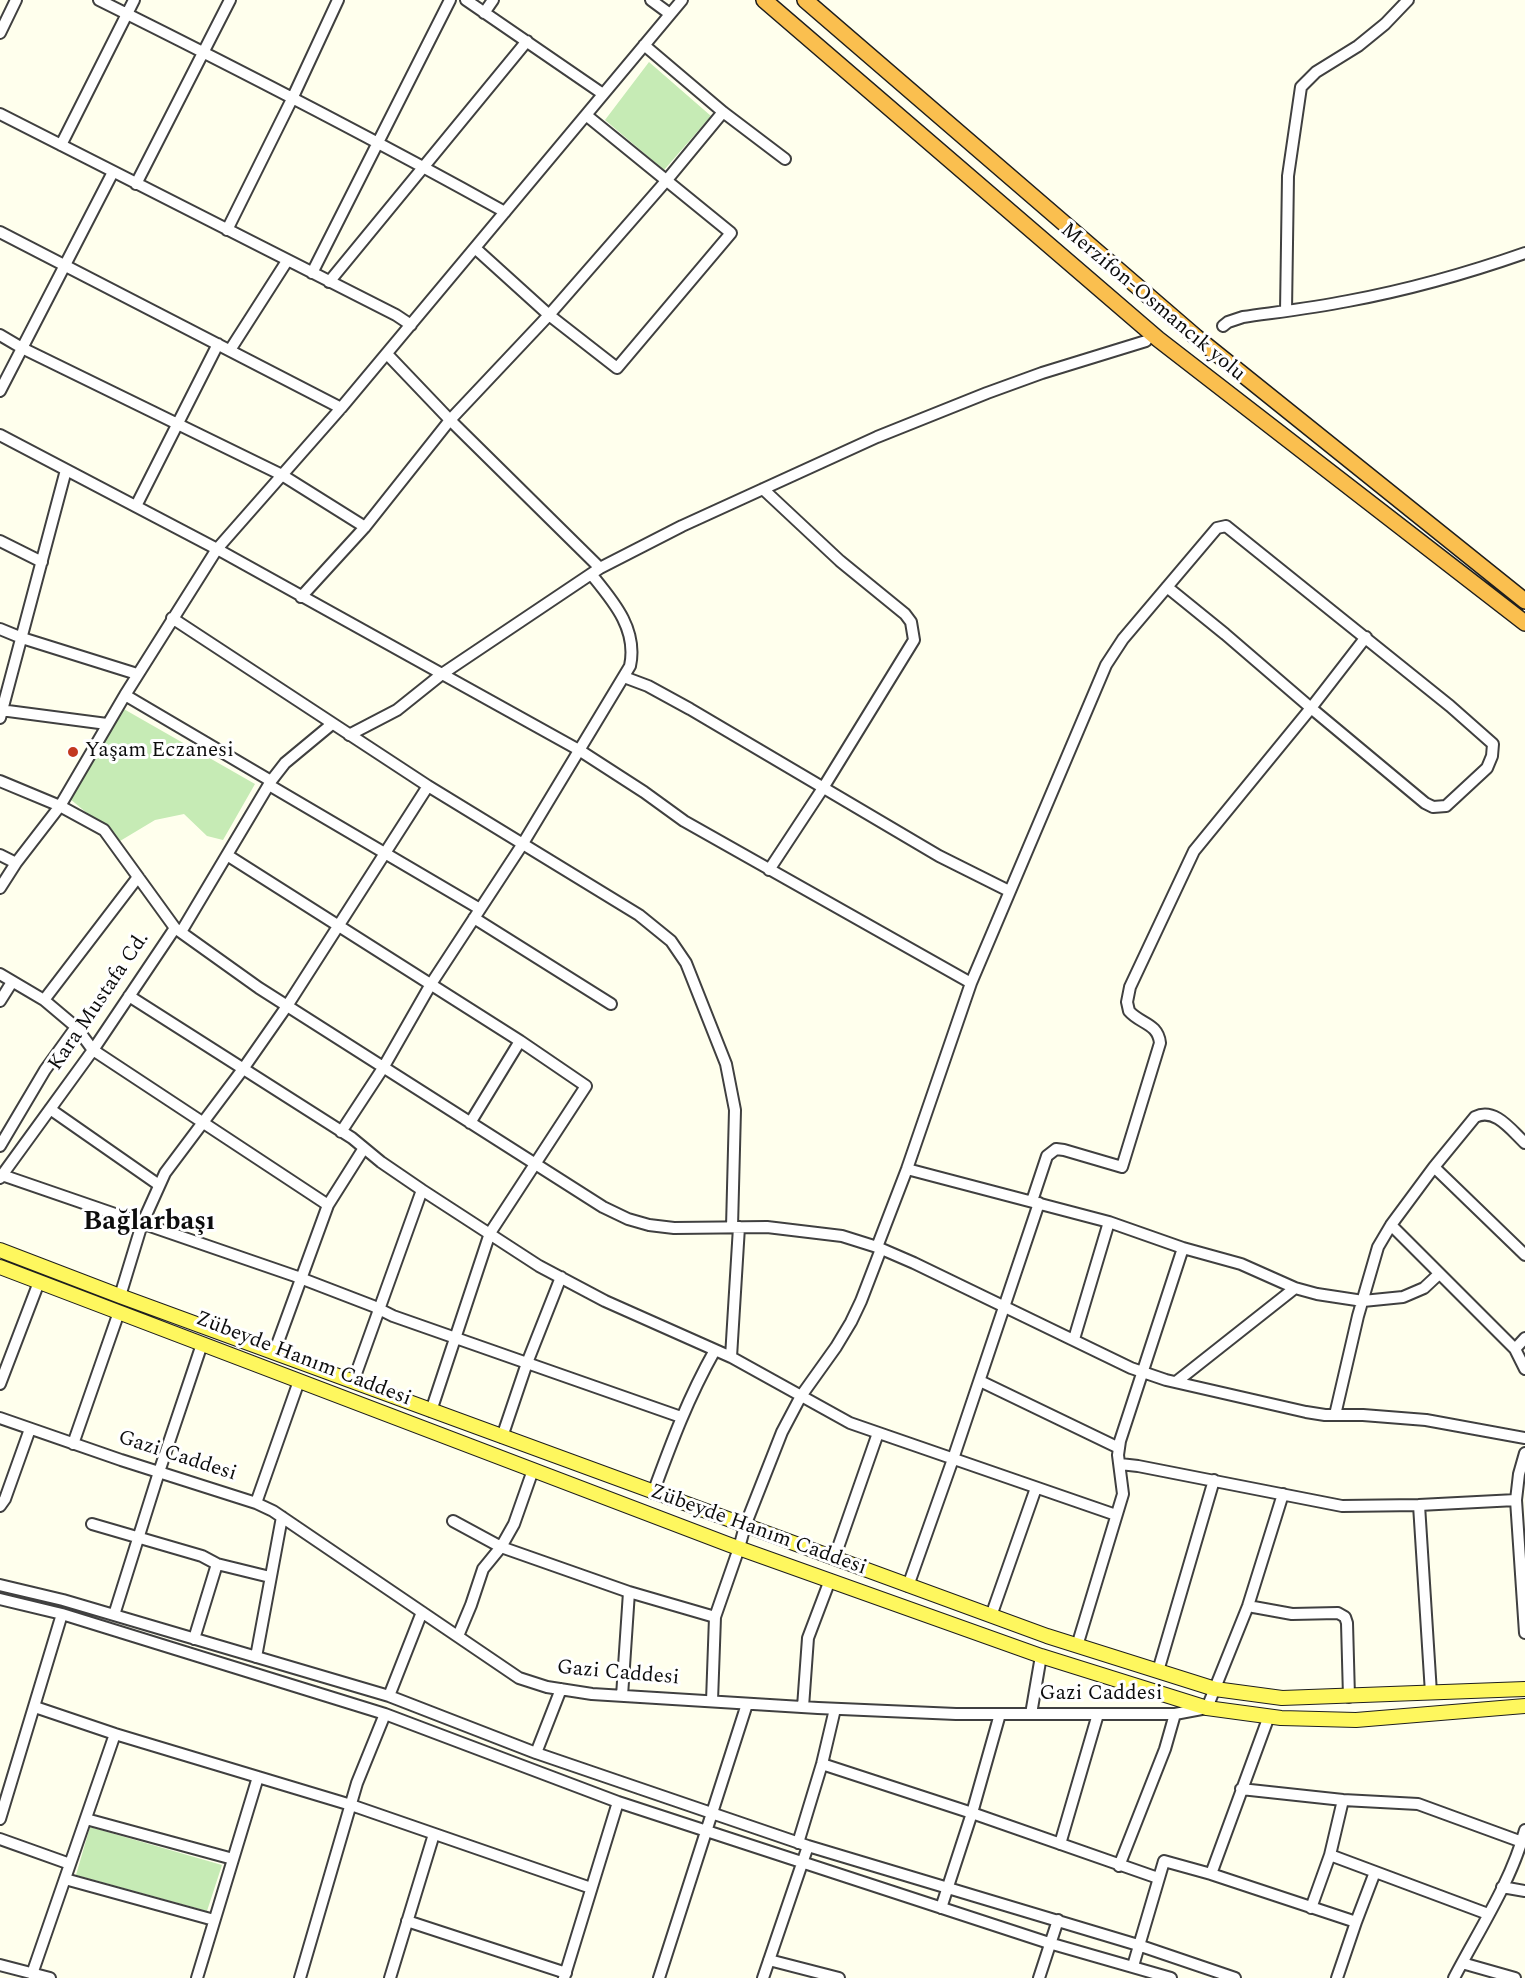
<!DOCTYPE html>
<html>
<head>
<meta charset="utf-8">
<style>
  body { margin:0 }
  canvas { display:block; background:#ffffed }
</style>
</head>
<body>
<canvas width="1525" height="1978"></canvas>
<script>
const g = document.querySelector('canvas').getContext('2d');
g.lineJoin = 'round';
function fill(path, color) { g.fillStyle = color; g.fill(path, 'evenodd'); }
function trace(path, color, width, dash) { g.strokeStyle = color; g.lineWidth = width; g.lineCap = dash ? 'butt' : 'round'; g.setLineDash(dash || []); g.stroke(path); }
function write(font, color, halo, rows, align = 'center') {
  g.font = font + ' Spectral,serif'; g.lineWidth = 6; g.setLineDash([]); g.textBaseline = 'middle'; g.strokeStyle = halo; g.fillStyle = color; for (const [text, x, y, turn = 0] of rows) {
    g.save(); g.translate(x, y); g.rotate((+turn || 0) * Math.PI / 180); g.textAlign = isNaN(turn) ? turn : align; if (halo) g.strokeText(text, 0, 0); g.fillText(text, 0, 0); g.restore();
  }
}
const green = new Path2D(`
  M649,62L711,116L664,170L605,120Z
  M122,708L255,784L223,840L207,836L184,814L155,820L120,841L69,798Z
  M90,1827L222,1865L207,1911L76,1875Z`);
const minor = new Path2D(`
  M99,0C236,68 372,138 505,212
  M466,0L603,94
  M651,0L670,14
  M484,13L493,0
  M0,33L16,0
  M644,45L723,112L785,159
  M0,114L396,315L411,325
  M61,145L134,0
  M136,184L230,0
  M227,230L292,99L338,0
  M0,232L341,408
  M475,248L549,315L617,368L731,233L586,115
  M312,273L450,0
  M329,282L527,41
  M1286,311L1288,176L1301,87L1316,72L1358,46L1385,24L1408,0
  M1223,326L1228,322L1243,317C1278,312 1313,308 1348,301C1407,290 1468,273 1525,253
  M0,335L22,348L282,475L365,527
  M230,350L287,261
  M387,354L450,420L600,568
  M0,391L113,172
  M0,435L217,549L579,750L644,792L684,821L971,983
  M763,489L840,561L905,614L911,622L914,640L823,788L769,870
  M136,506L218,344
  M0,541L42,562
  M1167,587L1225,634L1311,708L1366,637
  M301,597L365,527L450,420L549,315L666,181L723,112
  M172,618L428,786L639,915L671,941L686,963L726,1064L735,1110L732,1227
  M0,629L22,638L137,674
  M624,677L648,686L690,709L939,856L1009,891
  M125,695L271,781
  M0,710L107,724
  M0,718L66,470
  M349,735L397,710L442,674L600,568L682,526L877,437L987,393L1042,373L1146,341
  M0,781L60,806L104,830L175,928L93,1050L0,1178
  M269,785L480,909
  M0,855L16,863
  M227,855L520,1041L586,1086L490,1233L431,1411
  M0,888L16,863L60,806L125,695L217,549L341,408L682,0
  M474,918L611,1004
  M175,928L259,988L603,1207L628,1219L649,1225L674,1228L767,1227L842,1236L877,1247L914,1263L1131,1368L1166,1380L1306,1412L1325,1415H1363L1426,1420L1525,1438
  M181,932L271,781L285,763L332,724
  M0,974L44,1000L76,1027L93,1050L328,1205
  M129,996L352,1138L381,1162L422,1190L539,1266L605,1301L731,1357L850,1423L1116,1515
  M44,1000L138,877
  M0,1001L12,982
  M50,1109L159,1185
  M470,1123L520,1041
  M341,1132L383,1068L431,984L522,845L630,666C638,629 613,601 591,574
  M0,1146L45,1070L76,1027
  M1434,1167L1525,1255
  M907,1169L1109,1222L1183,1248L1241,1264L1295,1288L1317,1294L1363,1301L1403,1297L1424,1288L1439,1274
  M2,1175L295,1276L373,1306L393,1316L681,1417
  M1391,1225L1515,1349L1525,1369
  M877,1247L907,1169L971,983L1106,665L1123,639L1217,528L1226,526L1450,706L1493,744L1492,756L1487,768L1446,806L1433,807L1425,803L1311,708L1194,851L1130,987L1127,1002L1129,1011C1140,1024 1158,1023 1160,1043L1122,1167L1064,1150L1056,1149L1047,1156L1032,1201
  M120,1296L142,1224L165,1173L243,1069L287,1006L428,786
  M1074,1339L1109,1222
  M1515,1349L1525,1338
  M274,1353L328,1205L364,1148
  M731,1357L739,1227
  M980,1381L1119,1448
  M353,1382L422,1190
  M1176,1382L1295,1288
  M0,1384L39,1282
  M1335,1415L1358,1316L1378,1247L1391,1225L1434,1167L1475,1117C1495,1107 1511,1130 1525,1143
  M0,1418L121,1460L256,1503L273,1511L519,1678L547,1687L592,1694L818,1708L956,1714H1175L1207,1708L1248,1606L1283,1494
  M502,1437L527,1363L561,1277
  M73,1444L119,1312
  M1525,1453L1519,1474L1516,1500L1525,1633
  M1120,1464L1138,1466L1342,1506L1419,1505L1516,1500
  M653,1493C672,1441 688,1398 715,1350
  M256,1503L299,1381
  M1419,1505L1431,1693
  M0,1506L5,1499L30,1429
  M453,1521L501,1547L629,1592L715,1617
  M92,1524L202,1556L217,1564L270,1577
  M834,1559L878,1433
  M0,1585L63,1600L389,1696L536,1753L808,1846L1138,1945L1235,1978
  M908,1586L953,1459L1039,1203
  M0,1599L62,1614L385,1714L618,1802L1049,1943L1171,1978
  M1248,1606L1292,1614L1338,1613L1345,1617L1347,1623L1349,1697
  M114,1615L159,1472L202,1344
  M991,1616L1036,1488
  M458,1636L471,1605L483,1569L501,1547L514,1524L533,1470
  M194,1639L217,1564
  M1077,1646L1123,1494L1118,1455L1120,1441L1183,1248
  M256,1657L282,1517
  M1158,1671L1214,1480
  M389,1696L422,1612
  M622,1696L629,1592
  M712,1701L715,1617L739,1548L745,1526L782,1432L801,1396L836,1347L851,1322L861,1301L881,1249
  M35,1707L115,1734L351,1805L591,1888
  M803,1707L808,1638L830,1580
  M1031,1714L1041,1656
  M536,1753L561,1689
  M822,1764L972,1813L1158,1878
  M1241,1789L1343,1800L1418,1804L1522,1842
  M0,1819L62,1614
  M86,1819L233,1859
  M0,1839L70,1864
  M798,1843L822,1764L835,1709
  M1060,1844L1098,1714
  M1330,1855L1488,1914
  M1119,1866L1165,1749L1175,1714
  M1211,1874L1269,1716
  M65,1879L214,1920
  M1502,1887L1525,1891
  M941,1908L972,1813L1000,1714
  M1311,1908L1330,1855L1343,1800
  M407,1921L566,1973
  M769,1960L839,1978
  M1462,1963L1515,1978
  M0,1965L50,1978
  M1133,1966L1164,1861L1211,1874L1356,1922
  M32,1974L115,1734
  M197,1978L258,1777
  M300,1978L357,1783L385,1714
  M390,1978L434,1834
  M564,1978L618,1802
  M659,1978L747,1704
  M763,1978L808,1846
  M1039,1978L1058,1920
  M1337,1978L1356,1922L1375,1872
  M1454,1978C1479,1930 1511,1882 1525,1830`);
const major = new Path2D(`
  M0,1250L120,1296L1047,1636L1215,1689L1282,1698L1525,1689
  M0,1267L730,1545L1041,1656L1207,1708L1281,1718L1356,1720L1525,1706`);
const highway = new Path2D(`
  M764,0L1158,339L1525,623
  M805,0L1196,337L1525,601`);
const markers = [
  [73,752,6,"#c3381f"]
];
const streetNames = [
  ["Merzifon-Osmancık yolu",1152,303,40],
  ["Kara Mustafa Cd.",100,1002,-56],
  ["Zübeyde Hanım Caddesi",303,1360,21],
  ["Gazi Caddesi",177,1457,18],
  ["Zübeyde Hanım Caddesi",758,1531,20],
  ["Gazi Caddesi",618,1674,5],
  ["Gazi Caddesi",1101,1695]
];
const poiNames = [
  ["Yaşam Eczanesi",85,752]
];
const districtNames = [
  ["Bağlarbaşı",149,1224]
];
fill(green, '#c6ebb5');
trace(minor, '#404040', 14);
trace(major, '#1e1e1e', 16);
trace(highway, '#1e1e1e', 18);
trace(minor, '#fff', 10);
trace(major, '#fef75e', 14);
trace(highway, '#fabf4f', 15);
for (const [x, y, r, color] of markers) { const dot = new Path2D(); dot.arc(x, y, r, 0, 2 * Math.PI); g.fillStyle = color; g.fill(dot); trace(dot, '#fff', 2); }
write('21px', '#0d0d0d', '#fff', streetNames);
write('21px', '#0d0d0d', '#fff', poiNames, 'left');
write('bold 27px', '#0d0d0d', '#fff', districtNames);
</script>
</body>
</html>
